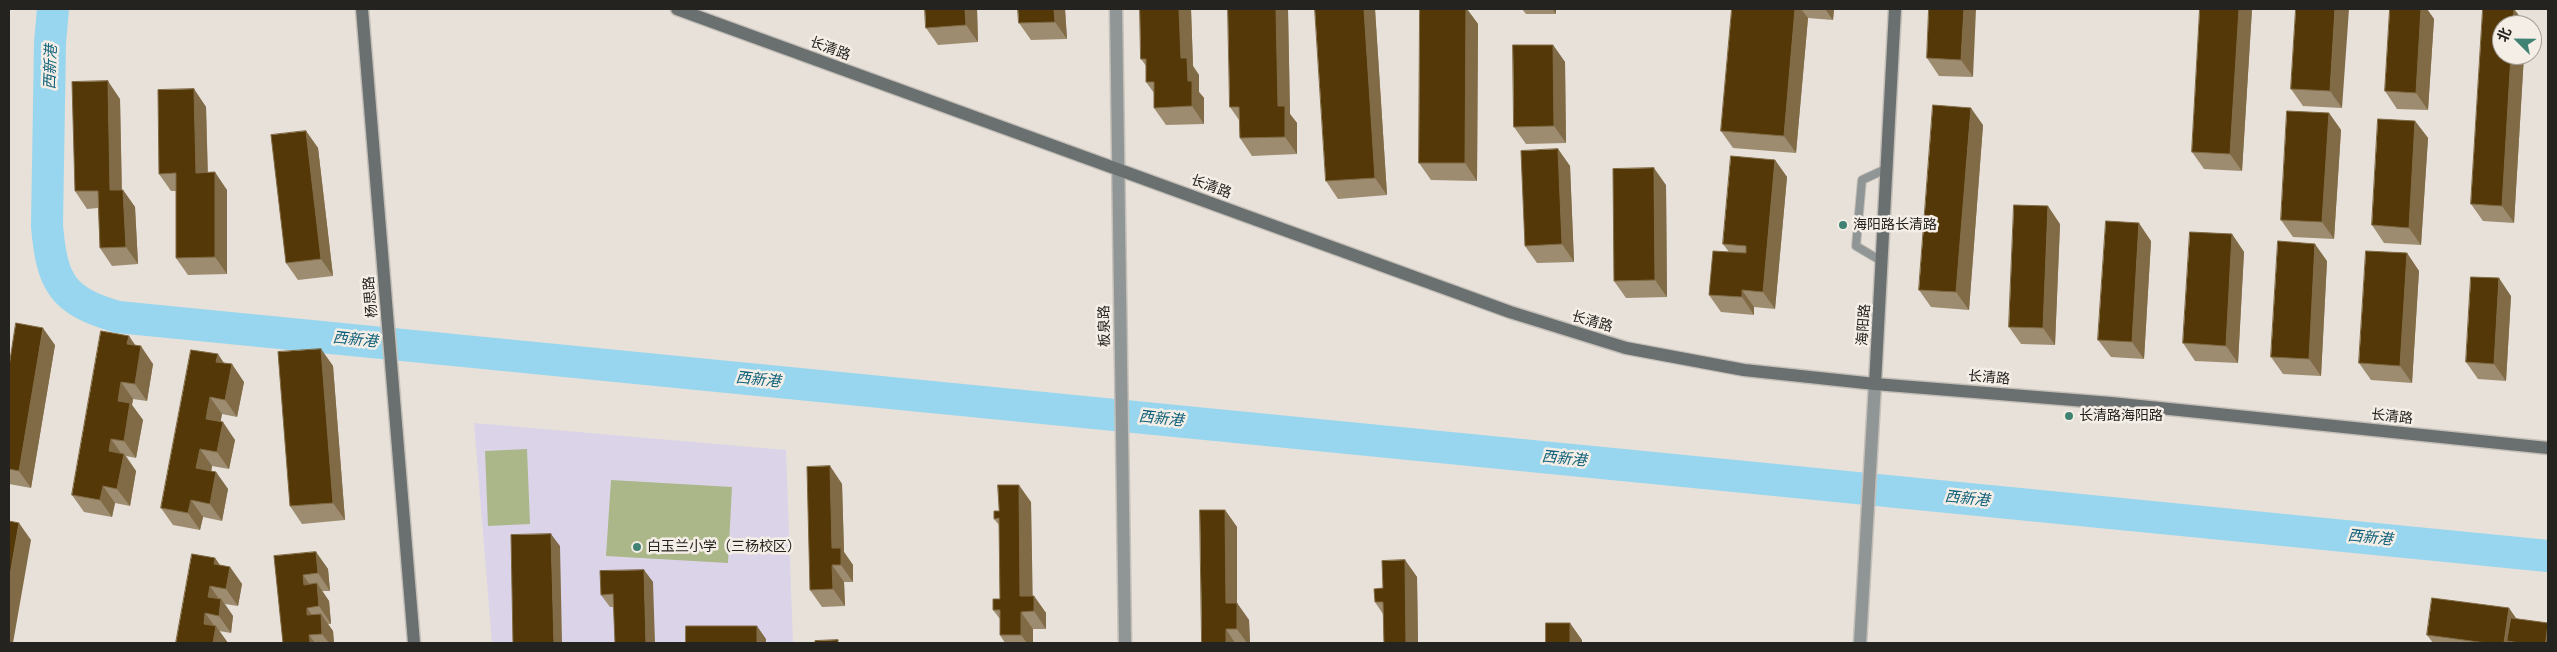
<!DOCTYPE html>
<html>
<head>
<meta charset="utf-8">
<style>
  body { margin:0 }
  #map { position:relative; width:2557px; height:652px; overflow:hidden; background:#e7e1d9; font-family:"Noto Sans","Noto Sans SC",sans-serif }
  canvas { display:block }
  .frame { position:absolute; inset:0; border:10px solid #252320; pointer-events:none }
  .north { position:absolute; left:2492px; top:15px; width:50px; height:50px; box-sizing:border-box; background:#f4eee6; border:1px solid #a19d97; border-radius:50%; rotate:293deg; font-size:14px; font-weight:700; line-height:20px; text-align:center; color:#252320 }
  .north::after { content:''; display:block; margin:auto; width:18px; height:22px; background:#408375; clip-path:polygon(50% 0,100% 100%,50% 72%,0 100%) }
</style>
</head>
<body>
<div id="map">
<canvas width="2557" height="652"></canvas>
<div class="frame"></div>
<div class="north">北</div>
</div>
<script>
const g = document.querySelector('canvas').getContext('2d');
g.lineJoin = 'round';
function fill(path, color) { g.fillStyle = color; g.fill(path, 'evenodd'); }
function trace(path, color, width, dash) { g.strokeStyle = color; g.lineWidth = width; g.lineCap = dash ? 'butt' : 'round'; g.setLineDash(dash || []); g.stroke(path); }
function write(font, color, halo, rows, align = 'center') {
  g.font = font + ' "Noto Sans","Noto Sans SC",sans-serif'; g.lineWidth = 5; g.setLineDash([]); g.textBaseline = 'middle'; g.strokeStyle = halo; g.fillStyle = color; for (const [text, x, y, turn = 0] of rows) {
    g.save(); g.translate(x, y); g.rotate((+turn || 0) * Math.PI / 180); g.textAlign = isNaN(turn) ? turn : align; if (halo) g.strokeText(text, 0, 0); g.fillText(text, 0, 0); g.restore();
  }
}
const education = new Path2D(`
  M474,423L786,450L793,643H492Z`);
const green = new Path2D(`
  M527,449L530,524L488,526L485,451Z
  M611,480L732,487L728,563L606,556Z`);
const river = new Path2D(`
  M53,9L50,43L47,226C52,283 62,301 118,317L2548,556`);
const lane = new Path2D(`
  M1883,262L1856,246L1862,180L1888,168`);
const street = new Path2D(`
  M1116,9L1125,643
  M1860,643L1875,384`);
const secondary = new Path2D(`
  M362,9L414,643
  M677,9L1510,312L1626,348L1744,370L1875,384L2111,403L2548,448
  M1875,384L1895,9`);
const wall = new Path2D(`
  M977,9L978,42L938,45L926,28Z
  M1065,9L1067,39L1031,40L1019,23Z
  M1140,9H1191L1193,66L1199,75V92L1204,98V124L1166,125L1154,108V93L1146,82V66L1141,59Z
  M1228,9H1288L1290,114L1297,123V154L1252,156L1240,138L1239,120L1230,107Z
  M1315,9H1375L1387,195L1338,199L1326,181Z
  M1420,9H1467L1478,24L1477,181L1431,180L1419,163Z
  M1522,9H1556V14H1526Z
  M1732,9H1834L1833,20L1808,18L1796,153L1733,148L1721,131Z
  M1929,9L1973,77L1939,76L1927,58Z
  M2044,9H2067V10Z
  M2200,9H2252L2242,171L2204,169L2192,152Z
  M2296,9L2342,108L2303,106L2291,89Z
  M2390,9H2427L2434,19L2428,110L2397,109L2385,91Z
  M2483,9H2514L2526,25H2502V55H2524L2514,223L2483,221L2471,204Z
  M1553,45L1565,62L1566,143L1526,144L1514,127Z
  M194,89L206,107L208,173L227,190V274L188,275L176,258V191H171L159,174Z
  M120,99L122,190H123L135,207L138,264L112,266L100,248L98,208L87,209L75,191Z
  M2329,113L2341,130L2334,239L2293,237L2281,220Z
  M2415,121L2428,138L2421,245L2384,243L2372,225Z
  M1983,125L1969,310L1931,307L1919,290Z
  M306,131L318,148L333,276L298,280L286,263Z
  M1558,149L1570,166L1574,262L1537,263L1525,246Z
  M1775,160L1787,177L1775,309L1754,307V315L1721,312L1709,295L1729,252L1723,244Z
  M1666,185L1667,297L1626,298L1614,281Z
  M2060,224L2055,345L2021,344L2009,327Z
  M2232,234L2244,252L2238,363L2195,361L2183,343Z
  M2151,241L2144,359L2111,357L2098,340Z
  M2407,253L2419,271L2412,383L2371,380L2359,363Z
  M2327,261L2321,376L2283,374L2271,357Z
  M2511,296L2506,381L2478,379L2466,362Z
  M55,345L31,488L9,484V367Z
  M135,345L153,364L147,401L133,399L132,405L143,420L136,458L126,456L136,471L130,506L115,503L112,517L84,512L72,495Z
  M321,349L333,366L345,520L302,524L290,506Z
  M224,363L244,382L237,417L222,414L220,422L235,440L229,469L212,466L211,471L216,472L228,489L222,521L203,517L200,530L173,525L161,508Z
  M830,466L842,484L844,552L853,565V582H844L845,606L822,607L810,590Z
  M1031,502L1032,596H1034L1046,613V629H1033V643H1005L1000,635V619L993,610L1000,599L999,525L994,519L999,511Z
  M1225,510L1237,527V603L1249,620L1250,643H1202Z
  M316,552L328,569L330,591H322L329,601L331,624H328L333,631L334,643H283L274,556Z
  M215,558L220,565L230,567L242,584L238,606L225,604L233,616L231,633L219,631L228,643H176Z
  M1405,560L1417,577L1418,643H1384L1383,614L1375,602L1383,588Z
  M644,570L653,582L613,607H610L601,595Z
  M2516,619L2548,643H2433L2427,635Z`);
const shadedWall = new Path2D(`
  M965,9H977L978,42L966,25Z
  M1054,9H1065L1067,39L1055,22Z
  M1179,9H1191L1193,66L1199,75V92L1204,98V124L1192,106L1188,81L1181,58Z
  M1276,9H1288L1290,114L1297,123V154L1285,137L1278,106Z
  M1364,9H1375L1387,195L1375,178Z
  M1466,9H1467L1478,24L1477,181L1465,163Z
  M1552,9H1556V14Z
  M1795,9H1801L1808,18L1796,153L1784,136Z
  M1825,9H1834L1833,20Z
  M1964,9H1976L1973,77L1961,60Z
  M2239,9H2252L2242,171L2230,154Z
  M2335,9H2349L2342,108L2330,91Z
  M2421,9H2427L2434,19L2428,110L2416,93Z
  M2514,9L2526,25H2513Z
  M1553,45L1565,62L1566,143L1554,126Z
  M2511,55H2524L2514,223L2502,206Z
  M108,81L120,99L122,207L110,190Z
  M194,89L206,107L208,190L196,173Z
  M1971,108L1983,125L1969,310L1956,292Z
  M2329,113L2341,130L2334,239L2322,222Z
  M2415,121L2428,138L2421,245L2409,228Z
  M306,131L318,148L333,276L321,259Z
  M1558,149L1570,166L1574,262L1562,244Z
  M1775,160L1787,177L1775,309L1763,292Z
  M1654,168L1666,185L1667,297L1655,280Z
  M215,172L227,190V274L215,257Z
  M123,190L135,207L138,264L126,247Z
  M2048,206L2060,224L2055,345L2043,328Z
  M2139,223L2151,241L2144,359L2132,342Z
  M2232,234L2244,252L2238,363L2226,346Z
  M2315,244L2327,261L2321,376L2309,359Z
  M2407,253L2419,271L2412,383L2400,366Z
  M2499,278L2511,296L2506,381L2494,364Z
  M1742,290L1754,307V315L1742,297Z
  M43,328L55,345L31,488L19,471Z
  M129,336L140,352L141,346L153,364L147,401L135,384L127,344Z
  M321,349L333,366L345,520L333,503Z
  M218,354L230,372L216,362Z
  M232,364L244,382L237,417L225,400Z
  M121,382L133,399L132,405L143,420L136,458L124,441L118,401Z
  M210,397L222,414L218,436L206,419Z
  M223,422L235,440L229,469L217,452Z
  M111,439L123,456L109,451Z
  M200,449L212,466L209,486L196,468Z
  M124,454L136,471L130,506L117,489Z
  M830,466L842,484L844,552L853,565V582L841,565L832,548Z
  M216,472L228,489L222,521L210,504Z
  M1019,485L1031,502L1033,612L1020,596Z
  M103,486L115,503L112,517L100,500Z
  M191,500L203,517L200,530L188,513Z
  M1225,510L1237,527V603L1249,620L1250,643H1247L1237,629L1226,603Z
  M19,523L31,540L13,643H9V581Z
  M551,534L560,546L562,643H554Z
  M316,552L328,569L330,591L318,573Z
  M215,558L227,576L214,564Z
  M1405,560L1417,577L1418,643H1406Z
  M832,565L844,582L845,606L833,589Z
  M230,567L242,584L238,606L226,589Z
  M644,570L653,582L655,643H646Z
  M303,575L315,592L304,585Z
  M317,583L329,601L331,624L319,606Z
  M210,586L221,602V599L233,616L231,633L219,616L208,597Z
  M1034,596L1046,613V629L1034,611Z
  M307,608L319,625L307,615Z
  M2509,608L2516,618L2507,641L2509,643H2504Z
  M1021,612L1033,629V643H1027L1021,635Z
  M205,613L216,628V626L228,643H213L204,624Z
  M321,614L333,631L334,643H329L322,634Z
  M1570,623L1582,640V643H1570Z
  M757,626L766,639V643H757Z
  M1226,629L1235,643H1226Z
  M309,635L315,643H310Z`);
const building = new Path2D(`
  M925,9H965L966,25L926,28Z
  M1018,9H1054L1055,22L1019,23Z
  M1140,9H1179L1181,58H1187L1188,81H1192V106L1154,108V82H1146V59H1141Z
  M1228,9H1276L1278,106H1285V137L1240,138L1239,107H1230Z
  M1315,9H1364L1375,178L1326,181Z
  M1420,9H1466L1465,163H1419Z
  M1732,9H1795L1784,136L1721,131Z
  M1929,9H1964L1961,60L1927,58Z
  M2200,9H2239L2230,154L2192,152Z
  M2296,9H2335L2330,91L2291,89Z
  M2390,9H2421L2416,93L2385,91Z
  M2483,9H2514L2513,25H2502V55H2511L2502,206L2471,204Z
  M1513,45H1553L1554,126L1514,127Z
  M108,81L110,190H123L126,247L100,248L98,191H75L72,82Z
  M194,89L196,173L215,172V257L176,258V173L159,174L158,90Z
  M1933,105L1971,108L1956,292L1919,290Z
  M2287,111L2329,113L2322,222L2281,220Z
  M2378,119L2415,121L2409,228L2372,225Z
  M306,131L321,259L286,263L271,135Z
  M1558,149L1562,244L1525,246L1521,151Z
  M1731,156L1775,160L1763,292L1742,290V297L1709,295L1713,251L1746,253V246L1723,244Z
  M1654,168L1655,280L1614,281L1613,169Z
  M2014,205L2048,206L2043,328L2009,327Z
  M2106,221L2139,223L2132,342L2098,340Z
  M2190,232L2232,234L2226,346L2183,343Z
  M2278,241L2315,244L2309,359L2271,357Z
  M2366,251L2407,253L2400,366L2359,363Z
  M2471,277L2499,278L2494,364L2466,362Z
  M16,323L43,328L19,471L9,469V367Z
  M101,331L129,336L127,344L141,346L135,384L121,382L118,401L130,403L124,441L111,439L109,451L124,454L117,489L103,486L100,500L72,495Z
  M321,349L333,503L290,506L278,352Z
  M191,350L218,354L216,362L232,364L225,400L210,397L206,419L223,422L217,452L200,449L196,468L216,472L210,504L191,500L188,513L161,508Z
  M830,466L832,548H841V565H832L833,589L810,590L807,467Z
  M998,485H1019L1020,596H1034V611L1021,612V635H1000V610H993V599H1000L999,518L994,519V511H999Z
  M1200,510H1225L1226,603H1237V629H1226V643H1202Z
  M9,521L19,523L9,581Z
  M551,534L554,643H513L511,535Z
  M316,552L318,573L303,575L304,585L317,583L319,606L307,608V615L321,614L322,634L309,635L310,643H283L274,556Z
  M192,554L215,558L214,564L230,567L226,589L210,586L208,597L221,599L219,616L205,613L204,624L216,626L213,643H176Z
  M1405,560L1406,643H1384L1383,602H1375L1374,589L1383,588L1382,561Z
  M644,570L646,643H615L613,594L601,595L600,571Z
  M2432,598L2509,608L2504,643H2486L2427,635Z
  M2511,618L2548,623L2546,643H2520L2507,641Z
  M1546,623H1570V643H1546Z
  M2548,625V643H2546Z
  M686,626H757V643H686Z
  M838,640V643H815V641Z`);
const markers = [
  [1843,225,5,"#408375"],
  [2069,416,5,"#408375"],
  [637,547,5,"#408375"]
];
const streetNames = [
  ["长清路",830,49,20],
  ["长清路",1211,187,20],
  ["杨思路",371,297,-95],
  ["长清路",1592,322,16],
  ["海阳路",1864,325,-86],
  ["板泉路",1105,326,-91],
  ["长清路",1989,378,5],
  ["长清路",2392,417,6]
];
const poiNames = [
  ["海阳路长清路",1853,225],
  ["长清路海阳路",2079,416],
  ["白玉兰小学（三杨校区）",647,547]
];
const waterNames = [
  ["西新港",51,67,-88],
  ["西新港",355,340,6],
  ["西新港",758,380,6],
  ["西新港",1161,419,6],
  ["西新港",1564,459,6],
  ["西新港",1967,499,6],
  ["西新港",2370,538,6]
];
fill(education, '#dbd4e9');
fill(green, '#abb789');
trace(river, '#97d6ee', 32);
trace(lane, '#c4bfb8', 10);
trace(street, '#c4bfb8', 15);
trace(secondary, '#c4bfb8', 15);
trace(lane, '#909595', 8);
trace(street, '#909595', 12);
trace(secondary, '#6a7070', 12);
fill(wall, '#9e8c70');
fill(shadedWall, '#806b46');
fill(building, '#543807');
trace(building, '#806b46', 1);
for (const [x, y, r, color] of markers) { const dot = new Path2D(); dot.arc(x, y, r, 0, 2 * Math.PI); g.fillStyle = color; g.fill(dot); trace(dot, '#f4eee6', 2); }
write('14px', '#252320', '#f4eee6', streetNames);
write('14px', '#252320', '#f4eee6', poiNames, 'left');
write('italic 15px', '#10617a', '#f4eee6', waterNames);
</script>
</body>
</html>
